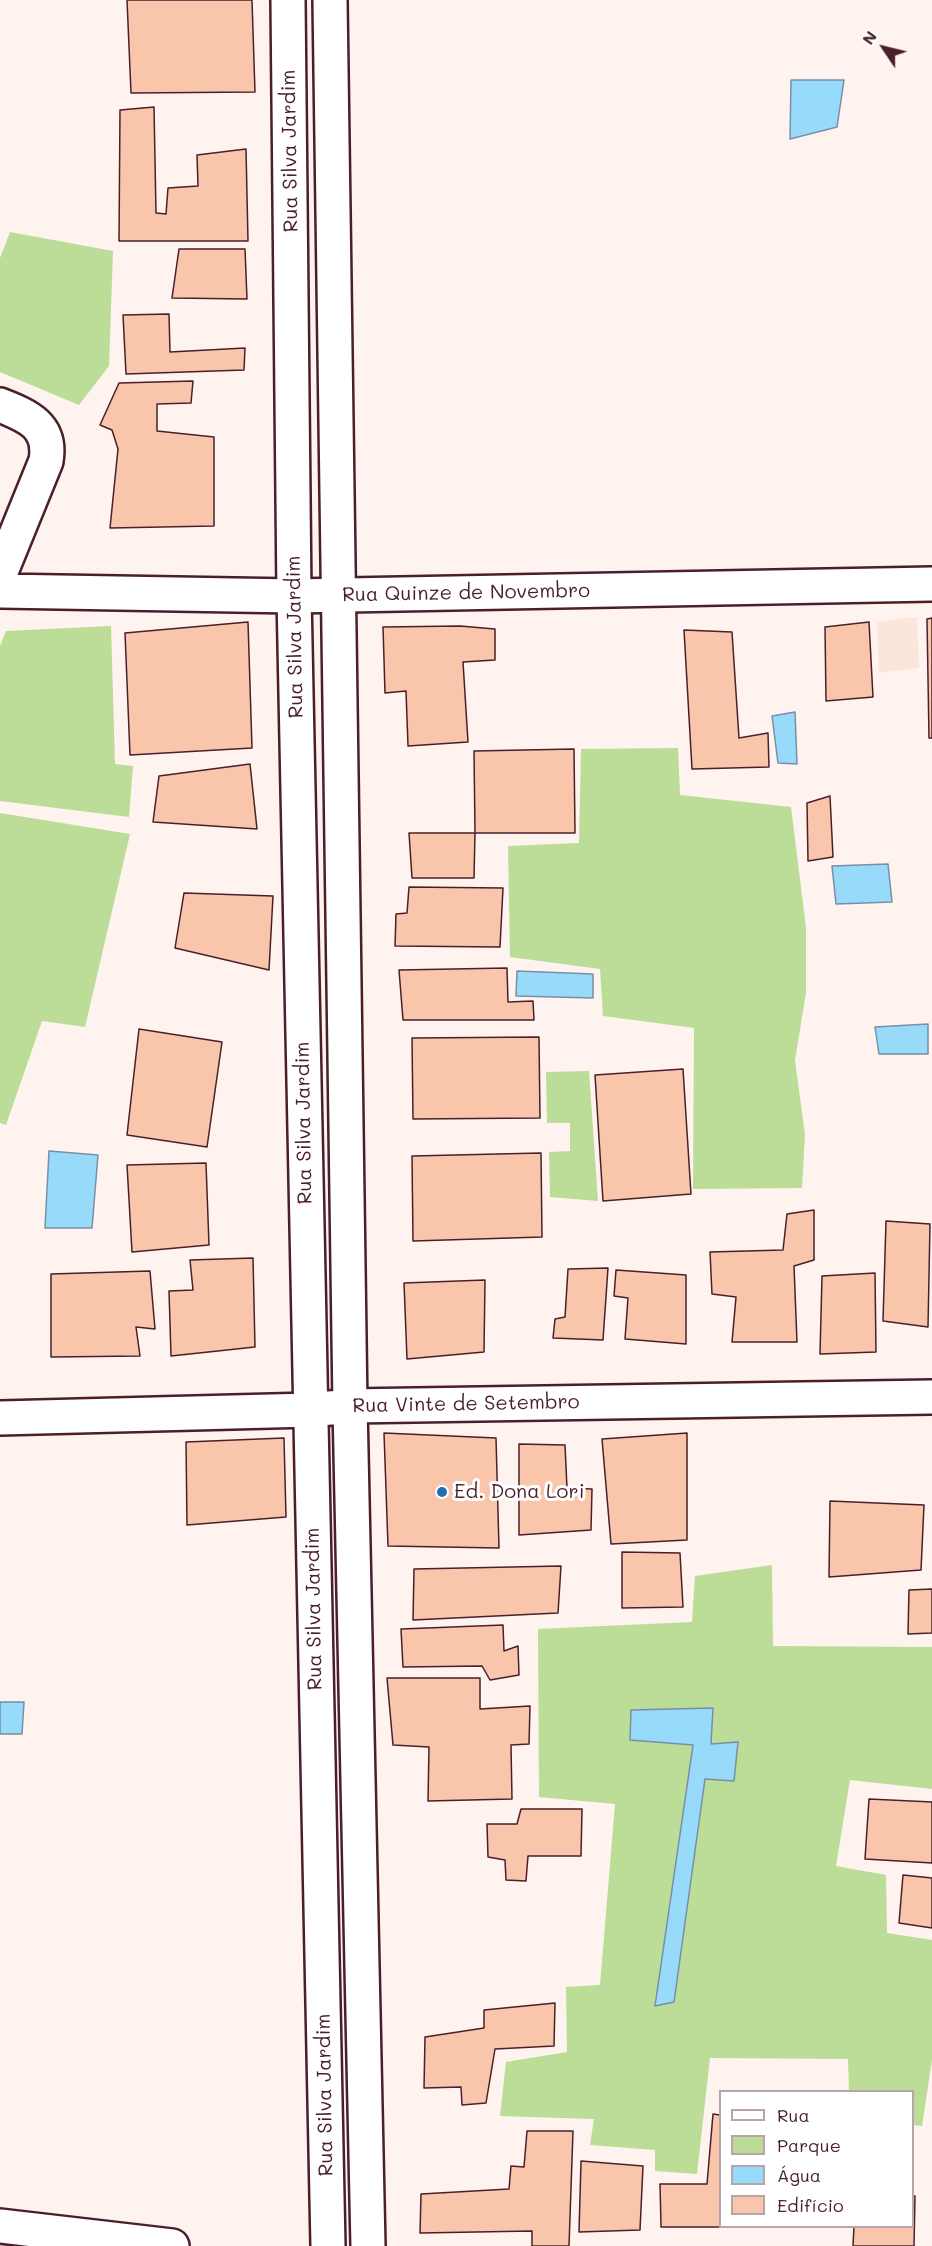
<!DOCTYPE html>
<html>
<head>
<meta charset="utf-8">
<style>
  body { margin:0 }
  #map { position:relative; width:932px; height:2246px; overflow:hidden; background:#fef3ee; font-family:Mali,sans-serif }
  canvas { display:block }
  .legend { position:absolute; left:719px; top:2090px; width:195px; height:138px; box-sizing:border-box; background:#fff; border:2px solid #b7a5aa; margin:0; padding:8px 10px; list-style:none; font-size:18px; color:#4a1f2b }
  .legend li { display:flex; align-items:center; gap:12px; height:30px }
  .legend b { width:30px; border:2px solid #b7a5aa }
  .north { position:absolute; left:854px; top:18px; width:60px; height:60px; -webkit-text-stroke:4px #fff; paint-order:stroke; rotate:305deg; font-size:16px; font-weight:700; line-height:24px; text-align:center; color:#4a1f2b }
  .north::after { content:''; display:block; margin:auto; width:21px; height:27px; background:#4a1f2b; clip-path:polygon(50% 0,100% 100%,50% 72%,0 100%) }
</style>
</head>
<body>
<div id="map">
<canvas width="932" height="2246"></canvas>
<ul class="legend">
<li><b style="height:8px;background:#fff"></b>Rua</li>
<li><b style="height:16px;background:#bbdd97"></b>Parque</li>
<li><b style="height:16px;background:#98dafa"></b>Água</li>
<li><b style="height:16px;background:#f9c5ab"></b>Edifício</li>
</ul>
<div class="north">N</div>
</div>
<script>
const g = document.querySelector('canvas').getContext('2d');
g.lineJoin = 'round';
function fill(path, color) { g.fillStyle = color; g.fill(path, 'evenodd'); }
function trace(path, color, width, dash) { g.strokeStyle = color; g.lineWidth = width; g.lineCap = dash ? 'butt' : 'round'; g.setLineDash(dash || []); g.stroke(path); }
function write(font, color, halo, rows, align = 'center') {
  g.font = font + ' Mali,sans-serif'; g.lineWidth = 6; g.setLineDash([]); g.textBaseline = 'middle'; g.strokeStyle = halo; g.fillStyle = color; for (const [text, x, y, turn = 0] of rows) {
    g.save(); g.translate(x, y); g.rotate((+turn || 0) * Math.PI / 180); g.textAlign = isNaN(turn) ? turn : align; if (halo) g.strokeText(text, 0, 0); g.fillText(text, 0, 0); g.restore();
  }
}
const built = new Path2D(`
  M917,617L919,668L879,673L877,622Z`);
const green = new Path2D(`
  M10,232L113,251L109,366L79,405L0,372V258Z
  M111,626L115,764L133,766L129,817L0,801V646L6,631Z
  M678,748L680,795L791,807L806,928V993L795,1060L805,1135L802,1188L693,1189L694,1028L603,1016L600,969L510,957L508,846L579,843L581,749Z
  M0,813L130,834L85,1027L42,1021L6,1125L0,1123Z
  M589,1071L598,1201L550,1197L549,1152L570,1151V1123H547L546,1072Z
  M772,1565L773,1646L932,1647V1789L850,1780L836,1866L886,1875L887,1933L932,1940V2060L922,2126L913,2125L912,2092L849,2091L848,2059L710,2058L697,2174L655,2171V2150L590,2145L594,2119L500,2116L506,2062L567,2052L566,1987L600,1985L615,1804L539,1797L538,1629L692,1622L695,1576Z`);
const water = new Path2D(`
  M791,80H844L837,127L790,139Z
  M795,712L797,764L778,763L772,716Z
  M888,864L892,902L836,904L832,866Z
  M517,971L593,974V998L516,996Z
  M928,1024V1054H879L875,1027Z
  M49,1151L98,1155L92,1228H45Z
  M0,1702H24L22,1734H0Z
  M713,1708L711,1744L738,1742L734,1781L705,1779L674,2002L655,2006L693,1745L630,1740L631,1710Z`);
const building = new Path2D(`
  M127,0H252L255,92L131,93Z
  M154,107L156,213L166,214L168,188L198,186L197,155L246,149L248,241H119L120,110Z
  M179,249H245L247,299L172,298Z
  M169,314L170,352L245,348L244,370L126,374L123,315Z
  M193,381L191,403L157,404V431L214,437V526L110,528L118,449L112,430L100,425L119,383Z
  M932,618V738H929L927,619Z
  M248,622L252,748L130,755L125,633Z
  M869,622L873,697L826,701L825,627Z
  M460,626L495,629V660L463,662L468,742L408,746L406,691L385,693L383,627Z
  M684,630L732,632L739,738L768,733L769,767L692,769Z
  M574,749L575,833H475L474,751Z
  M250,764L257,829L153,822L159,776Z
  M830,796L833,857L808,861L807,803Z
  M409,833H475L474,878H412Z
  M409,887L503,888L500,947L395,946L396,914L407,913Z
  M184,893L273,896L269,970L175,948Z
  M507,968L508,1002L533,1001L534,1020H403L399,970Z
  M139,1029L222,1042L207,1147L127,1135Z
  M539,1037L540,1118L413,1119L412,1038Z
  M683,1069L691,1194L603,1201L595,1075Z
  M541,1153L542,1237L413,1241L412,1156Z
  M206,1163L209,1245L132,1252L127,1165Z
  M814,1210V1260L794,1266L797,1342H732L736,1297L712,1294L710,1252L783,1250L787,1214Z
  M886,1221L930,1224L928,1327L883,1321Z
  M253,1258L255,1347L171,1356L169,1291L193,1290L190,1260Z
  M608,1268L603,1340L553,1338L555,1319L565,1317L568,1269Z
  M616,1270L686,1275V1344L625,1339L628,1298L614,1296Z
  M150,1271L155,1329L136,1327L140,1356L51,1357V1274Z
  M875,1273L876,1352L820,1354L822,1276Z
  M485,1280L484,1352L407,1359L404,1283Z
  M384,1433L496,1438L499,1548L388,1546Z
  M687,1433V1540L611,1544L602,1439Z
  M284,1438L286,1517L187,1525L186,1442Z
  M519,1444L565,1445L567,1488L592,1489L591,1530L519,1535Z
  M830,1501L924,1505L921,1570L829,1577Z
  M622,1552L680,1553L683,1607L622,1608Z
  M561,1566L558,1613L413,1620L414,1569Z
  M932,1589V1633L908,1634L909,1590Z
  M503,1625L504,1651L518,1646L519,1675L490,1680L482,1666L403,1667L401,1629Z
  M387,1678H480V1709L530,1706L529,1744L511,1745L512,1799L428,1801L429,1747L393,1745Z
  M869,1799L932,1802V1863L865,1859Z
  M521,1809H582L581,1856H528L526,1881L506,1880L505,1860L488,1857L487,1824H517Z
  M903,1875L932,1878V1928L899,1923Z
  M555,2003L554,2046L495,2049L486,2103L462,2105L461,2087L424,2088L425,2037L484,2028V2010Z
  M713,2114L720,2115V2226L768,2227H661L660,2184H707Z
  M527,2131H573L569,2246H532V2231L420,2233L421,2194L509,2189L511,2166L524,2167Z
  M581,2161L643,2166L640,2230L579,2232Z
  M912,2196H915L914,2246H853L854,2226H912Z`);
const street = new Path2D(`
  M288,0L294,596L328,2246
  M330,0L350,1406L368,2246
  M0,1418L310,1410L350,1406L932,1397
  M0,2226L172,2246`);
const secondary = new Path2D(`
  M0,405C28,416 52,426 46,461L0,574
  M0,591L294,596L932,584`);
const markers = [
  [442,1492,6,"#1f6fb2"]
];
const streetNames = [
  ["Rua Silva Jardim",290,151,-91],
  ["Rua Quinze de Novembro",466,593,-1],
  ["Rua Silva Jardim",295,637,-91],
  ["Rua Silva Jardim",304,1123,-91],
  ["Rua Vinte de Setembro",466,1404,-1],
  ["Rua Silva Jardim",314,1609,-91],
  ["Rua Silva Jardim",325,2095,-91]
];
const poiNames = [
  ["Ed. Dona Lori",454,1492]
];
fill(built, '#fce5da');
fill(green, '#bbdd97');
fill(water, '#98dafa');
trace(water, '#798fa7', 1.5);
fill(building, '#f9c5ab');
trace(building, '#4a1f2b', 1.5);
trace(street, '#4a1f2b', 38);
trace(secondary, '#4a1f2b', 38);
trace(street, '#fff', 33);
trace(secondary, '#fff', 33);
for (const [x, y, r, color] of markers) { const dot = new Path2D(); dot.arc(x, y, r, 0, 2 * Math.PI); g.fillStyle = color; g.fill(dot); trace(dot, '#fff', 2); }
write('20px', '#4a1f2b', '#fff', streetNames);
write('20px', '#4a1f2b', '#fff', poiNames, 'left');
</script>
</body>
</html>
